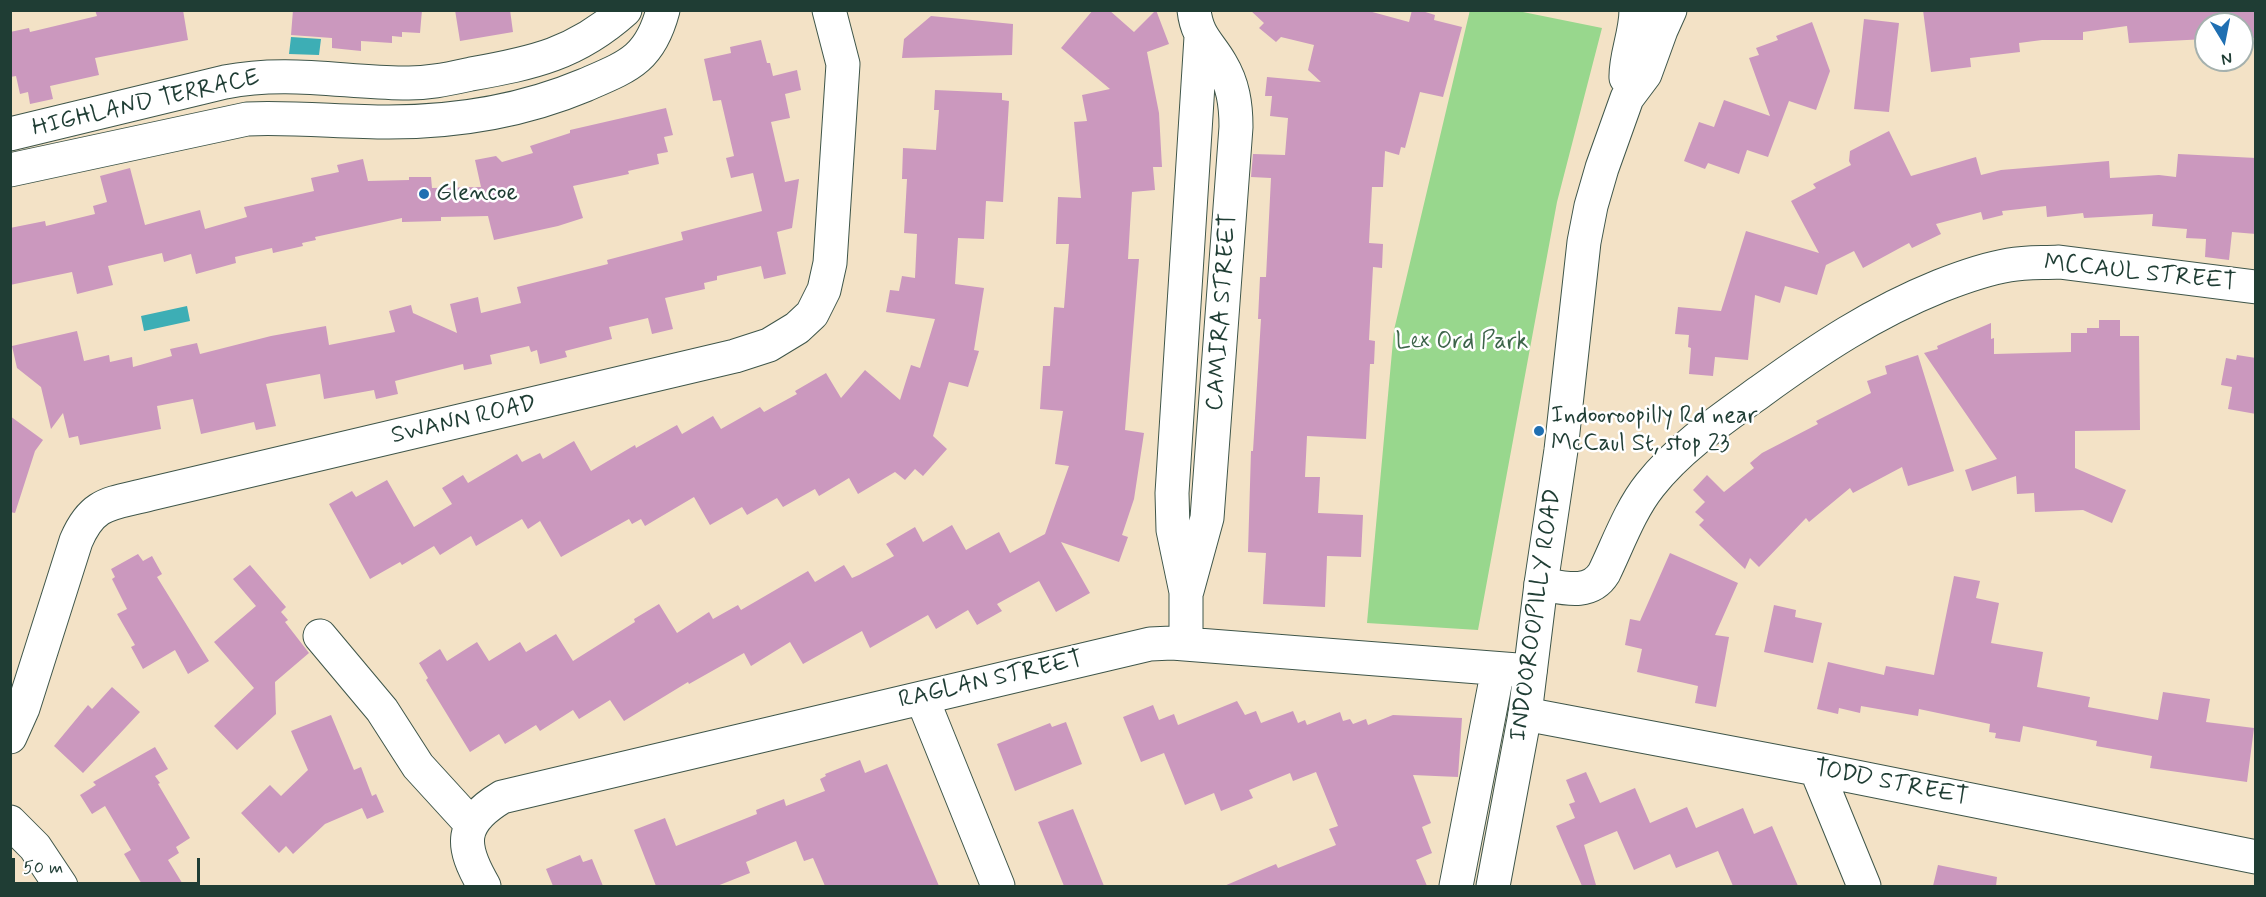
<!DOCTYPE html>
<html>
<head>
<meta charset="utf-8">
<style>
  body { margin:0 }
  #map { position:relative; width:2266px; height:897px; overflow:hidden; background:#f3e2c6; font-family:Mynerve,sans-serif }
  canvas { display:block }
  .frame { position:absolute; inset:0; border:12px solid #1f3d34; pointer-events:none }
  .north { position:absolute; left:2194px; top:12px; width:60px; height:60px; box-sizing:border-box; background:#fff; border:2px solid #a5b1ae; border-radius:50%; rotate:170deg; font-size:16px; font-weight:700; line-height:24px; text-align:center; color:#1f3d34 }
  .north::after { content:''; display:block; margin:auto; width:21px; height:27px; background:#1f6fb2; clip-path:polygon(50% 0,100% 100%,50% 72%,0 100%) }
  .scale { position:absolute; left:12px; top:858px; width:188px; height:27px; box-sizing:border-box; border:3px solid #1f3d34; border-top:0; padding-left:8px; font-size:18px; line-height:21px; white-space:nowrap; color:#1f3d34; -webkit-text-stroke:4px #fff; paint-order:stroke }
</style>
</head>
<body>
<div id="map">
<canvas width="2266" height="897"></canvas>
<div class="frame"></div>
<div class="north">N</div>
<div class="scale">50 m</div>
</div>
<script>
const g = document.querySelector('canvas').getContext('2d');
g.lineJoin = 'round';
function fill(path, color) { g.fillStyle = color; g.fill(path, 'evenodd'); }
function trace(path, color, width, dash) { g.strokeStyle = color; g.lineWidth = width; g.lineCap = dash ? 'butt' : 'round'; g.setLineDash(dash || []); g.stroke(path); }
function write(font, color, halo, rows, align = 'center') {
  g.font = font + ' Mynerve,sans-serif'; g.lineWidth = 5; g.setLineDash([]); g.textBaseline = 'middle'; g.strokeStyle = halo; g.fillStyle = color; for (const [text, x, y, turn = 0] of rows) {
    g.save(); g.translate(x, y); g.rotate((+turn || 0) * Math.PI / 180); g.textAlign = isNaN(turn) ? turn : align; if (halo) g.strokeText(text, 0, 0); g.fillText(text, 0, 0); g.restore();
  }
}
const green = new Path2D(`
  M1470,10L1518,11L1602,28L1557,202L1478,630L1367,623L1394,330Z`);
const water = new Path2D(`
  M291,37L321,39L319,55L289,54Z
  M187,306L190,321L144,331L141,316Z`);
const building = new Path2D(`
  M95,10H183L188,40L95,58L99,75L50,86L53,99L30,104L28,92L20,94L16,76L10,77V32L29,28L30,32L97,16Z
  M293,10H422L420,33L402,32V37L392,36V43L361,41V51L332,48V38L291,35Z
  M455,10H510L513,32L460,41Z
  M1093,10H1109L1134,32L1156,10L1169,44L1147,52L1159,113L1162,167H1153L1155,190L1132,192L1128,259H1139L1125,430L1144,433L1134,499L1122,535L1128,537L1119,562L1061,542L1090,593L1056,612L1039,581L997,604L1002,611L977,625L968,610L936,629L928,615L870,648L862,631L803,664L790,642L751,666L744,653L689,684L688,682L624,721L610,700L579,719L573,710L540,731L536,725L505,744L499,734L470,752L426,680L428,678L419,663L440,649L447,661L477,642L489,661L520,642L526,652L556,634L573,661L635,622L634,619L659,604L677,633L709,612L713,619L738,605L741,610L808,571L815,582L844,565L852,578L859,575L894,556L886,544L915,527L923,542L952,525L966,550L999,532L1010,553L1045,534L1069,466L1055,464L1063,411L1040,409L1043,366H1050L1054,307L1064,308L1069,244H1056L1058,197L1081,198L1074,122L1087,121L1082,95L1110,89L1061,48Z
  M1250,10H1365L1409,22L1412,10H1419L1435,15L1434,20L1462,27L1443,97L1420,92L1405,148L1401,147L1399,155L1385,151L1383,187H1372L1369,243L1383,244L1382,268L1373,267L1369,340L1375,341L1374,364H1370L1366,439L1307,436L1305,477H1320L1318,513L1363,515L1361,557L1327,556L1325,607L1263,604L1266,553L1248,552L1251,451H1253L1261,319H1258L1260,277H1266L1271,178L1251,177L1253,154L1285,155L1288,118L1270,116L1272,96H1265L1267,77L1321,82L1308,70L1314,45L1281,37L1276,42L1259,28L1264,23Z
  M1923,10H2256V38H2242V24H2206V39L2129,43L2127,26L2083,32V40H2042L2019,43L2020,52L1970,58L1971,67L1931,72Z
  M931,16L1013,24L1012,55L902,58L904,39Z
  M1864,19L1899,23L1889,112L1854,109Z
  M1812,22L1830,71L1816,110L1789,101L1768,157L1747,150L1739,174L1708,163L1705,169L1684,161L1699,122L1714,127L1724,100L1770,116L1749,58L1759,55L1756,48L1778,40L1776,36Z
  M761,40L767,63H770L773,76L797,70L801,90L785,94L790,118L771,122L785,182L799,179L792,228L777,232L786,274L764,279L761,266L717,276V280L704,283L705,289L665,298L673,329L652,334L648,318L609,327L612,339L565,351L567,357L540,364L537,350L531,352L529,346L490,355L492,364L464,370L463,364L395,381L398,394L376,399L374,390L324,399L320,374L266,384L276,426L256,430L254,422L201,434L193,399L157,406L161,429L80,445L78,436L69,438L63,413L51,429L41,387L17,368L12,346L77,331L84,361L109,355L110,362L132,357L133,367L172,356L170,349L197,343L200,354L271,336L326,326L329,345L395,332L389,311L411,305L413,313L457,333L450,304L478,297L481,313L521,303L517,287L608,264L607,260L683,240L681,232L762,211L753,173L731,178L726,158L734,156L721,100L713,101L704,59L731,53L730,47Z
  M935,90L1002,93V100L1009,101L1003,202L986,201L984,239L958,238L955,284L984,288L974,350L979,351L968,387L949,382L933,436L947,449L923,476L915,469L905,480L895,472L858,494L849,478L819,496L815,489L783,507L777,498L747,515L742,507L710,525L694,497L645,526L641,519L632,524L629,519L561,557L540,521L528,529L522,519L476,546L471,536L440,555L434,546L402,565L400,562L370,579L329,504L352,491L356,497L387,480L414,527L452,504L442,488L463,475L468,483L517,454L522,462L540,453L543,459L574,441L591,471L635,445L636,448L677,425L682,434L713,416L721,429L760,407L764,412L797,394L795,391L826,373L841,398L865,370L900,400L911,365L920,368L935,319L886,312L890,290L899,291L902,276L915,278L917,234L904,233L907,179H902L903,148L936,150L939,110H934Z
  M666,108L673,135L664,137L668,152L657,154L659,164L628,171L629,174L573,186L583,218L558,226L494,240L488,216L441,217V221L402,222V218L315,237L316,240L302,243L303,246L273,253L272,248L235,257L236,263L196,274L191,254L164,262L162,253L108,266L113,285L77,294L72,272L10,285V228L45,221L46,226L95,214L93,206L107,202L100,176L130,168L145,225L200,210L205,229L247,217L244,207L314,191L311,178L339,172L337,165L363,159L368,181L409,180V177H431L432,188L481,187L475,160L496,156L502,162L533,153L530,146L570,133V130Z
  M1889,131L1911,176L1976,157L1981,175L2001,170L2109,161L2110,178L2159,175L2176,177L2178,154L2256,158V234L2232,232L2229,260L2205,257L2206,239L2186,238L2187,229L2152,226L2153,214L2084,218L2083,213L2047,217L2046,206L2002,211L2003,215L1983,220L1981,212L1936,224L1941,234L1912,248L1909,243L1863,268L1854,251L1826,265L1817,295L1785,286L1780,303L1755,295L1748,360L1715,357L1713,376L1689,374L1691,348L1688,347L1689,335L1675,334L1678,307L1721,311L1746,231L1819,253L1791,201L1816,188L1813,184L1851,165L1849,161L1850,151Z
  M2099,320H2120V336H2139L2140,430L2075,431V468L2126,490L2112,523L2083,510L2035,512L2034,493L2017,494L2016,476L1972,491L1965,470L1997,459L1924,353L1938,349L1937,346L1991,323V339L1994,338V354L2071,352V333H2087V328H2099Z
  M1918,355L1954,471L1908,486L1902,467L1853,493L1850,488L1809,522L1806,518L1759,567L1750,558L1745,569L1699,525L1704,520L1695,512L1705,502L1693,490L1707,475L1724,492L1754,468L1750,463L1762,453L1818,424L1816,421L1871,393L1867,381L1887,374L1885,366Z
  M2237,355L2256,358V414L2228,409L2232,387L2221,385L2226,358L2236,360Z
  M10,416L43,440L35,451L15,513L10,512Z
  M1670,553L1738,583L1715,635L1729,637L1716,707L1695,703L1698,686L1637,672L1642,649L1625,645L1630,619L1640,621Z
  M138,554L143,561L152,556L162,574L157,577L209,661L188,674L175,650L143,669L131,647L135,645L117,614L127,609L112,579L115,577L111,569Z
  M250,565L286,607L281,612L288,620L285,622L309,653L275,682L276,714L237,750L214,726L254,688L214,642L256,606L233,579Z
  M1954,576L1980,581L1976,598L1999,603L1991,643L2043,652L2037,687L2090,697L2088,707L2158,720L2163,692L2210,699L2206,722L2254,728L2247,782L2150,768L2152,756L2096,746L2097,741L2023,726L2020,742L1995,738L1996,733L1989,732L1990,724L1919,709L1918,716L1861,706L1860,713L1839,708L1838,714L1817,709L1828,662L1884,675L1886,666L1934,675Z
  M1774,605L1796,610L1795,617L1822,623L1813,663L1764,652Z
  M112,687L140,712L83,773L54,746L88,705L92,709Z
  M1237,701L1245,715L1256,711L1261,723L1293,711L1298,723L1305,720L1307,725L1340,712L1343,721L1350,719L1353,724L1366,719L1368,725L1393,715L1462,718L1458,777L1413,775L1431,823L1422,827L1432,853L1416,860L1427,886H1224L1276,864L1278,868L1336,845L1329,829L1338,826L1316,772L1293,781L1290,773L1249,790L1253,798L1221,811L1214,793L1185,805L1164,753L1141,762L1123,717L1153,705L1159,720L1174,714L1178,725Z
  M331,715L354,770L361,767L372,796L376,794L384,812L367,819L362,808L325,824L293,854L286,846L279,853L241,813L270,785L281,796L308,770L291,731Z
  M1066,722L1082,764L1015,791L997,744L1050,723L1052,727Z
  M155,747L168,769L155,776L160,783L158,784L190,838L176,847L179,853L168,860L184,886H143L124,854L131,850L105,806L92,814L80,795L96,785L93,782Z
  M860,760L865,773L887,764L939,886H825L813,858L804,861L796,841L746,862L750,873L717,886H656L634,830L665,818L676,846L757,814L756,810L784,799L786,806L825,791L820,779L826,776L825,774Z
  M1586,772L1600,803L1635,788L1650,823L1687,807L1696,828L1743,808L1754,834L1772,826L1798,886H1733L1718,851L1676,868L1670,854L1634,870L1617,831L1584,845L1596,885L1582,886L1556,826L1575,818L1569,804L1575,802L1566,780Z
  M1073,809L1104,886H1064L1038,822Z
  M580,855L583,862L592,859L603,886H553L546,869Z
  M1938,865L1997,877L1996,886H1933Z`);
const minor = new Path2D(`
  M10,134L225,82C285,70 342,82 403,83C426,84 448,79 471,74C533,63 576,54 625,10
  M10,170L247,119C294,117 341,122 389,122C456,122 523,111 585,85C629,66 650,59 663,10
  M1541,584C1564,588 1590,596 1604,573C1618,544 1630,510 1650,485C1680,447 1722,419 1761,391C1819,349 1873,313 1940,286C1963,277 1985,269 2009,265C2026,262 2042,263 2059,262L2256,287
  M1187,591L1207,518L1236,127C1236,104 1233,84 1221,64C1209,43 1197,37 1194,10
  M320,636L382,710L418,766L471,824
  M1186,644V592L1173,530L1172,493L1201,37
  M922,698L998,886
  M1525,714L1816,769L2256,857
  M10,737L23,708L76,541C93,501 111,504 150,494L735,356L769,345L797,328L812,314L824,290L830,263L843,64L829,10
  M1816,769L1864,886
  M484,886C460,845 459,823 502,797L1150,644L1172,643L1530,671
  M1456,886L1498,669`);
const major = new Path2D(`
  M1626,78C1625,57 1636,34 1636,10
  M10,822L35,847L61,886
  M1493,886L1525,714L1541,584L1561,450L1584,242L1591,206L1602,168L1627,98L1645,74L1661,30L1670,10`);
const markers = [
  [424,194,6,"#1f6fb2"],
  [1539,431,6,"#1f6fb2"]
];
const streetNames = [
  ["HIGHLAND TERRACE",146,104,-13],
  ["MCCAUL STREET",2140,274,6],
  ["CAMIRA STREET",1223,312,-86],
  ["SWANN ROAD",464,421,-13],
  ["INDOOROOPILLY ROAD",1537,615,-82],
  ["RAGLAN STREET",991,681,-13],
  ["TODD STREET",1891,784,11]
];
const poiNames = [
  ["Glencoe",436,194],
  ["Indooroopilly Rd near",1551,417],
  ["McCaul St, stop 23",1551,445]
];
const parkNames = [
  ["Lex Ord Park",1462,343]
];
fill(green, '#98d78d');
fill(water, '#3daeb5');
fill(building, '#cb98be');
trace(minor, '#3f564a', 35);
trace(major, '#3f564a', 35);
trace(minor, '#fff', 33);
trace(major, '#fff', 33);
for (const [x, y, r, color] of markers) { const dot = new Path2D(); dot.arc(x, y, r, 0, 2 * Math.PI); g.fillStyle = color; g.fill(dot); trace(dot, '#fff', 2); }
write('24px', '#1f3d34', '#fff', streetNames);
write('24px', '#1f3d34', '#fff', poiNames, 'left');
write('24px', '#3d644a', '#fff', parkNames);
</script>
</body>
</html>
